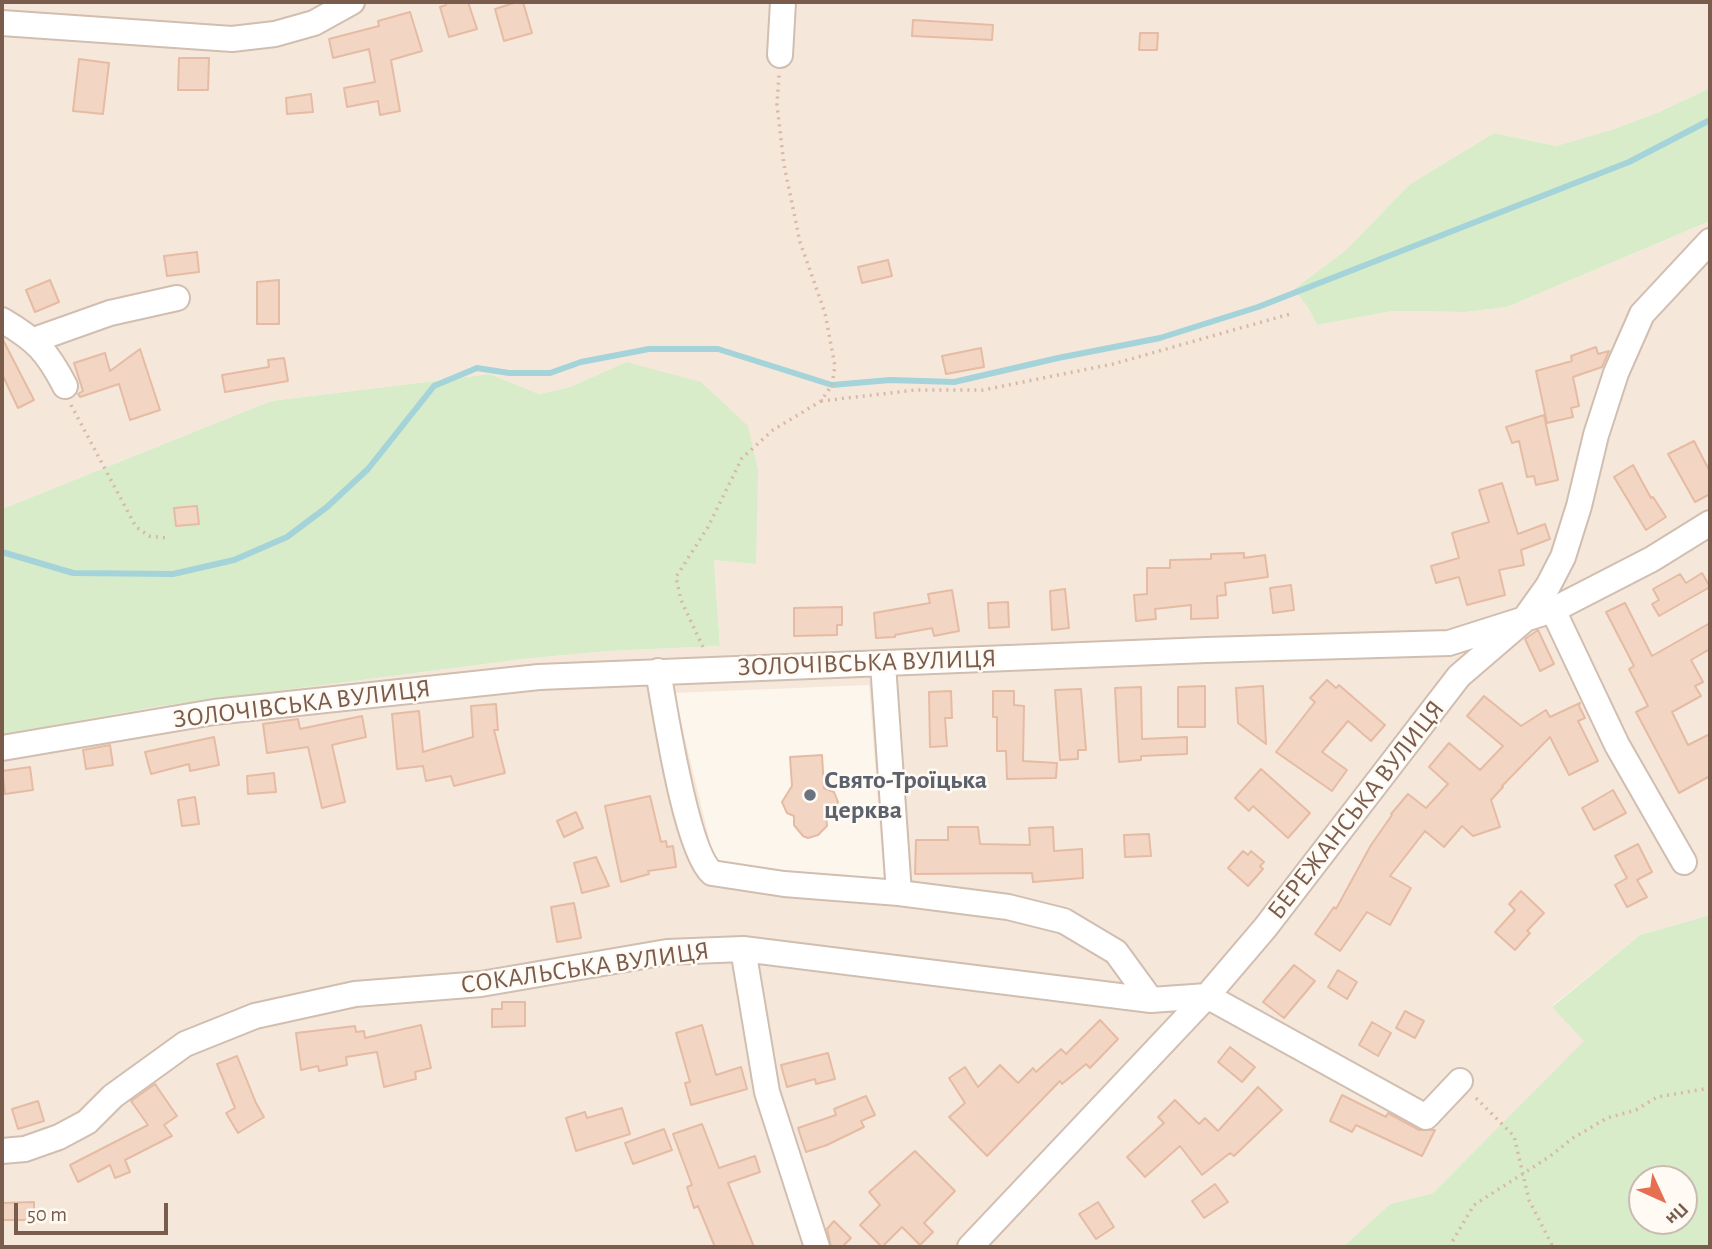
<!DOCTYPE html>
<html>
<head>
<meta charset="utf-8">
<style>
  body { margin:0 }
  #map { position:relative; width:1712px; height:1249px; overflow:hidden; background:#fdf6ec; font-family:"Alegreya Sans",sans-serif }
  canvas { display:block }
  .frame { position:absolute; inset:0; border:4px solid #7a5c4d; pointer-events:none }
  .north { position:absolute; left:1628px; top:1165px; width:70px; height:70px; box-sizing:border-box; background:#fffaf3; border:2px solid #cabbb1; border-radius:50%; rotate:135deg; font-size:19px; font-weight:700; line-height:28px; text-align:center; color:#7a5c4d }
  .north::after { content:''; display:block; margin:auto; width:24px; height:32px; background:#e76f51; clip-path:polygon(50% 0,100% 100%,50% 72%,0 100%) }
  .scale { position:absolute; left:14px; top:1203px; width:154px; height:32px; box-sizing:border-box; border:4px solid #7a5c4d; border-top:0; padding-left:9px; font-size:21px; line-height:24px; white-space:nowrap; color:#7a5c4d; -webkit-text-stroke:5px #fffaf3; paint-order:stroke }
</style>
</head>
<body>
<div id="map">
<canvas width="1712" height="1249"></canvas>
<div class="frame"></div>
<div class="north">Пн</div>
<div class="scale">50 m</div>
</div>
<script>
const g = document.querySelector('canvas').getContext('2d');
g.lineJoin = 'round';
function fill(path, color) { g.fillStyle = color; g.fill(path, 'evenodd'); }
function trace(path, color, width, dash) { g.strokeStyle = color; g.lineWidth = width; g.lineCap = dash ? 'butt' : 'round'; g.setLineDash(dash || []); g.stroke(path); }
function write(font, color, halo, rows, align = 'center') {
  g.font = font + ' "Alegreya Sans",sans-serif'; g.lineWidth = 5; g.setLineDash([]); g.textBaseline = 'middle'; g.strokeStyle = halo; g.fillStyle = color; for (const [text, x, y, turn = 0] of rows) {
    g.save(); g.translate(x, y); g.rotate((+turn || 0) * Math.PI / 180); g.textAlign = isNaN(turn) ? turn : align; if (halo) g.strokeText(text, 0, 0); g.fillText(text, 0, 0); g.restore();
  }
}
const residential = new Path2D(`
  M2,2H1710V88L1659,112L1611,130L1556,146L1494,133L1410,184L1346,250L1294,289L1309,309L1317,325L1393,311L1465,312L1507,307L1710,221V915L1640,935L1552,1006L1585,1041L1433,1193L1390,1204L1343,1247H2V735L155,707L523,659L607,651L720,646L714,559L755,564L626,362L570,387L539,394L490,374L271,401L2,509ZM869,685L884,882L716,867L674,693Z`);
const green = new Path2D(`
  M1710,88V221L1507,307L1465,312L1393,311L1317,325L1309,309L1294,289L1346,250L1410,184L1494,133L1556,146L1611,130L1659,112Z
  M626,362L701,382L748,426L758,470L756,564L714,560L720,646L607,651L523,659L155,707L2,735V509L271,401L490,374L539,394L570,387Z
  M1710,915V1247H1343L1390,1204L1433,1193L1584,1041L1552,1007L1640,935ZM1684,1179V1221H1642V1179Z`);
const stream = new Path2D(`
  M2,552L73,573L173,574L234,560L287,537L327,507L368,469L434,386L477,368L509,373H550L581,362L649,349H718L832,385L890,380L954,382L1058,358L1160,338L1258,307L1629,162L1710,120`);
const building = new Path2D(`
  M445,2H468L477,29L449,37L440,7L446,5Z
  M517,2H523L532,33L504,41L495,9Z
  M410,12L422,51L391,60L400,111L380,115L378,101L347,107L344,88L375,82L369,49L333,58L329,39L379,26L378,21Z
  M913,20L993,25L992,40L912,36Z
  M1140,33H1158L1157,50H1139Z
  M179,58H209L208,90H178Z
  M79,59L109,63L103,114L73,111Z
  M311,94L313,112L287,114L286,98Z
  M197,252L199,272L167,276L164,256Z
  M888,260L892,276L862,283L858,267Z
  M50,280L59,302L35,312L26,290Z
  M279,280V324H257V282Z
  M2,338L34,400L18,408L2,374Z
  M1596,347L1598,354L1609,351L1602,367L1573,377L1579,406L1571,408L1573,417L1547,423L1536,371L1572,361L1571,356Z
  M981,348L984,367L946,374L942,356Z
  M140,349L160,410L130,420L119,384L80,397L78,394L83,391L74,363L105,353L110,371Z
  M284,358L288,381L225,392L222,375L269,367L268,360Z
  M1544,415L1558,480L1536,485L1534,476L1527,477L1519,441L1512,443L1506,427Z
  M1694,441L1710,472V494L1695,502L1668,454Z
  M1633,465L1651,498L1653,497L1666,517L1646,530L1614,477Z
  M1502,483L1518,534L1545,524L1550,539L1521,550L1524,565L1499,570L1505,595L1467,605L1459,577L1436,583L1431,566L1459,558L1452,533L1489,522L1479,490Z
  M197,506L199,524L176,526L174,508Z
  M1244,553V558L1265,555L1268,577L1225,583L1226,595L1217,596L1218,618L1191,619V605L1155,609L1156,619L1136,621L1134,595L1147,594V568H1170V560L1211,559V554Z
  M1702,573L1710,587L1659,616L1652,604L1659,600L1653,589L1680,574L1686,583Z
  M1291,585L1294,610L1273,613L1270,588Z
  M1065,589L1069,628L1052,630L1050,591Z
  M952,590L959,631L934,636L932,628L895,635V637L876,638L874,613L930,603L928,594Z
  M1008,602L1009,627L989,628L988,603Z
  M1625,603L1652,656L1710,623V649L1691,660L1703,682L1695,686L1701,696L1672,712L1688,745L1710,734V776L1679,793L1636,712L1648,706L1629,669L1634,666L1606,612Z
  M842,607V625H837V635L794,636V608Z
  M1538,630L1554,664L1540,671L1525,639Z
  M1327,680L1336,688L1339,685L1385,725L1371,741L1348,721L1322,752L1347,770L1332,791L1276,752L1315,702L1310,698Z
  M1205,686V727H1178V687Z
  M1263,686L1266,744L1238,723L1236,688Z
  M1141,687L1142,739L1187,737V754L1141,756V760L1119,762L1115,688Z
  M1081,689L1086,750H1078V759L1060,760L1055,690Z
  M951,691L952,718H945L947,746L930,747L929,692Z
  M993,691H1014V705L1024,706L1023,761L1057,763L1056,778L1007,779L1006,751H997V717H993Z
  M1484,696L1521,726L1546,710L1550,717L1580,703L1579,706L1585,718L1578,721L1598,761L1569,775L1550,737L1502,786L1503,787L1491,800L1500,827L1473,836L1462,826L1444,847L1425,831L1390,876L1411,888L1390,925L1367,912L1340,951L1315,934L1334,907L1336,909L1371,845L1392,815L1391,814L1408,794L1426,808L1448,784L1429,767L1449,743L1480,770L1503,746L1467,716Z
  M496,704L498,730H494L505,773L454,786L451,776L426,781L423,766L397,769L392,714L419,711L423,752L473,737L471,706Z
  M362,716L366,737L332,745L345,802L322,808L308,747L267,753L263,724L298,719L300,729Z
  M214,737L219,765L190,771L189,764L151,774L145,752Z
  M110,745L113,765L86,769L83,750Z
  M822,755L824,788L834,792L838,802L833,812L826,815L827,826L818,835L808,838L803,836L794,825V816L787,813L782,802L792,786L790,757Z
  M30,767L33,790L5,794L2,771Z
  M1261,769L1310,813L1288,838L1253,806L1249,811L1235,798Z
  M274,773L276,792L248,794L247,776Z
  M1613,790L1626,813L1594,830L1582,808Z
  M650,796L661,842L666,841L667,847L673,846L676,867L648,871L649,874L621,882L605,806Z
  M195,797L199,824L182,826L178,800Z
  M576,812L583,828L564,837L557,821Z
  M948,827H978L980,844L1030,845L1029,828L1053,827L1054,851L1082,849L1083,878L1033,882L1032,873L915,874L916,840H948Z
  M1149,834L1151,856L1125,857L1124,835Z
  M1638,844L1652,872L1637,880L1647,897L1627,907L1615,885L1627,878L1615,856Z
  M1243,851L1248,855L1251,851L1264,862L1260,866L1263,869L1248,886L1228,868Z
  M596,857L609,886L582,893L574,863Z
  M1521,891L1544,913L1527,931L1530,933L1515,950L1495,932L1515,910L1509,904Z
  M574,903L581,938L557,942L551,907Z
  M1294,965L1315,981L1284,1018L1263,1002Z
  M1338,970L1357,982L1347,999L1328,987Z
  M502,1002H525V1026L492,1027V1009H502Z
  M1405,1011L1424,1021L1415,1038L1396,1028Z
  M1100,1020L1118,1039L1090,1068L1086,1064L1062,1084L1060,1081L987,1156L949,1117L965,1103L949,1078L965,1067L978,1087L1000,1065L1018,1083L1033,1068L1036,1072L1061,1049L1066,1054Z
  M1372,1022L1391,1033L1378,1056L1359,1045Z
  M421,1025L431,1068L415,1072L416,1079L384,1087L377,1052L346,1057L347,1065L319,1071L318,1066L301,1070L296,1033L355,1026L356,1032L364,1031L365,1038Z
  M702,1025L716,1075L741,1067L747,1089L691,1105L685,1083L690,1082L676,1033Z
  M1230,1047L1255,1067L1242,1082L1218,1062Z
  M828,1053L835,1079L816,1084L815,1079L787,1087L781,1065Z
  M237,1056L256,1103L264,1117L238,1133L226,1113L235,1108L217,1064Z
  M155,1084L177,1116L164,1125L172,1136L125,1160L130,1172L115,1178L110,1165L78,1182L70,1165L148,1125L131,1101Z
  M1258,1087L1282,1110L1234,1156L1230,1153L1202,1175L1180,1146L1145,1177L1127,1157L1164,1123L1158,1117L1175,1100L1199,1124L1205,1118L1218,1131Z
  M1342,1095L1386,1117L1388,1113L1419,1130H1435L1422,1156L1356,1125L1352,1132L1330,1121Z
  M866,1096L875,1115L861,1121L864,1127L827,1145L806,1152L798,1128L836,1115L834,1109Z
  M38,1101L44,1121L18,1129L12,1109Z
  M622,1108L630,1134L576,1151L566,1118L585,1112L587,1118Z
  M702,1124L719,1168L755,1156L760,1172L728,1183L754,1247H715L698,1206L694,1208L687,1187L692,1185L673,1134Z
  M664,1129L672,1150L633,1164L625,1143Z
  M915,1151L955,1191L924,1223L933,1232L920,1245L902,1227L882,1247L860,1225L880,1205L869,1192Z
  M1215,1184L1228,1202L1204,1218L1192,1201Z
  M34,1202V1220H2V1203Z
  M1098,1202L1114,1227L1096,1239L1079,1214Z
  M834,1221L851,1238L842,1247H831L827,1229Z`);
const path = new Path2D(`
  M821,401L916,390H983L1113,364L1290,314
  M71,405L136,527L149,536L168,538
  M703,647L681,600L676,577L708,527L742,458L773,430L821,401L832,385L835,366L825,313L800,242L784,165L777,105L779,75
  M1476,1098L1514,1136L1529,1200L1553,1247
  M1449,1247L1474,1205L1549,1157L1573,1138L1607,1118L1636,1110L1657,1097L1710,1088`);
const minor = new Path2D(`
  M2,23L232,39L275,34L314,23L352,2
  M780,55L783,2
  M2,320C36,340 47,351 65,386
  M34,340L110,313L177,298
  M1553,610L1617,745L1684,862
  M883,664L899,893
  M658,671C665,710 686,851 712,873L784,884L899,893L1008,907L1064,921L1116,952L1151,1000
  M2,748L214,712L539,677L1206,650L1449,643L1553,610L1652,559L1710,523
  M743,949L767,1092L817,1247
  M2,1151L25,1149L59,1137L87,1122L113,1096L185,1044L255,1016L355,994L481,984L667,952L743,949L1151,1000L1207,996L1426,1117L1460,1081
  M970,1247L1207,996L1265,928L1459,676L1523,621L1548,586L1563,557L1579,506L1596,435L1616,373L1642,314L1710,241`);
const markers = [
  [810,795,7,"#6b7280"]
];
const streetNames = [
  ["ЗОЛОЧІВСЬКА ВУЛИЦЯ",867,663,-2],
  ["ЗОЛОЧІВСЬКА ВУЛИЦЯ",302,704,-7],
  ["БЕРЕЖАНСЬКА ВУЛИЦЯ",1356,810,-52],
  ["СОКАЛЬСЬКА ВУЛИЦЯ",585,968,-8]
];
const worshipNames = [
  ["Свято-Троїцька",824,780],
  ["церква",824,810]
];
fill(residential, '#f5e8da');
fill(green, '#d8ecc9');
trace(stream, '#a5d3da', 6);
fill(building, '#f3d5c3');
trace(building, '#e6bba3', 2);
trace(minor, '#d1beb0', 28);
trace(path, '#d9b8a5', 3.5, [2, 5]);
trace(minor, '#fff', 24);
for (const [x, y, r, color] of markers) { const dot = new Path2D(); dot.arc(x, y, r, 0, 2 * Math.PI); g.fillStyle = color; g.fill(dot); trace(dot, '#fffaf3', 2.5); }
write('26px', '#7a5c4d', '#fffaf3', streetNames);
write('bold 26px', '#5b616d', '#fffaf3', worshipNames, 'left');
</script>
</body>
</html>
